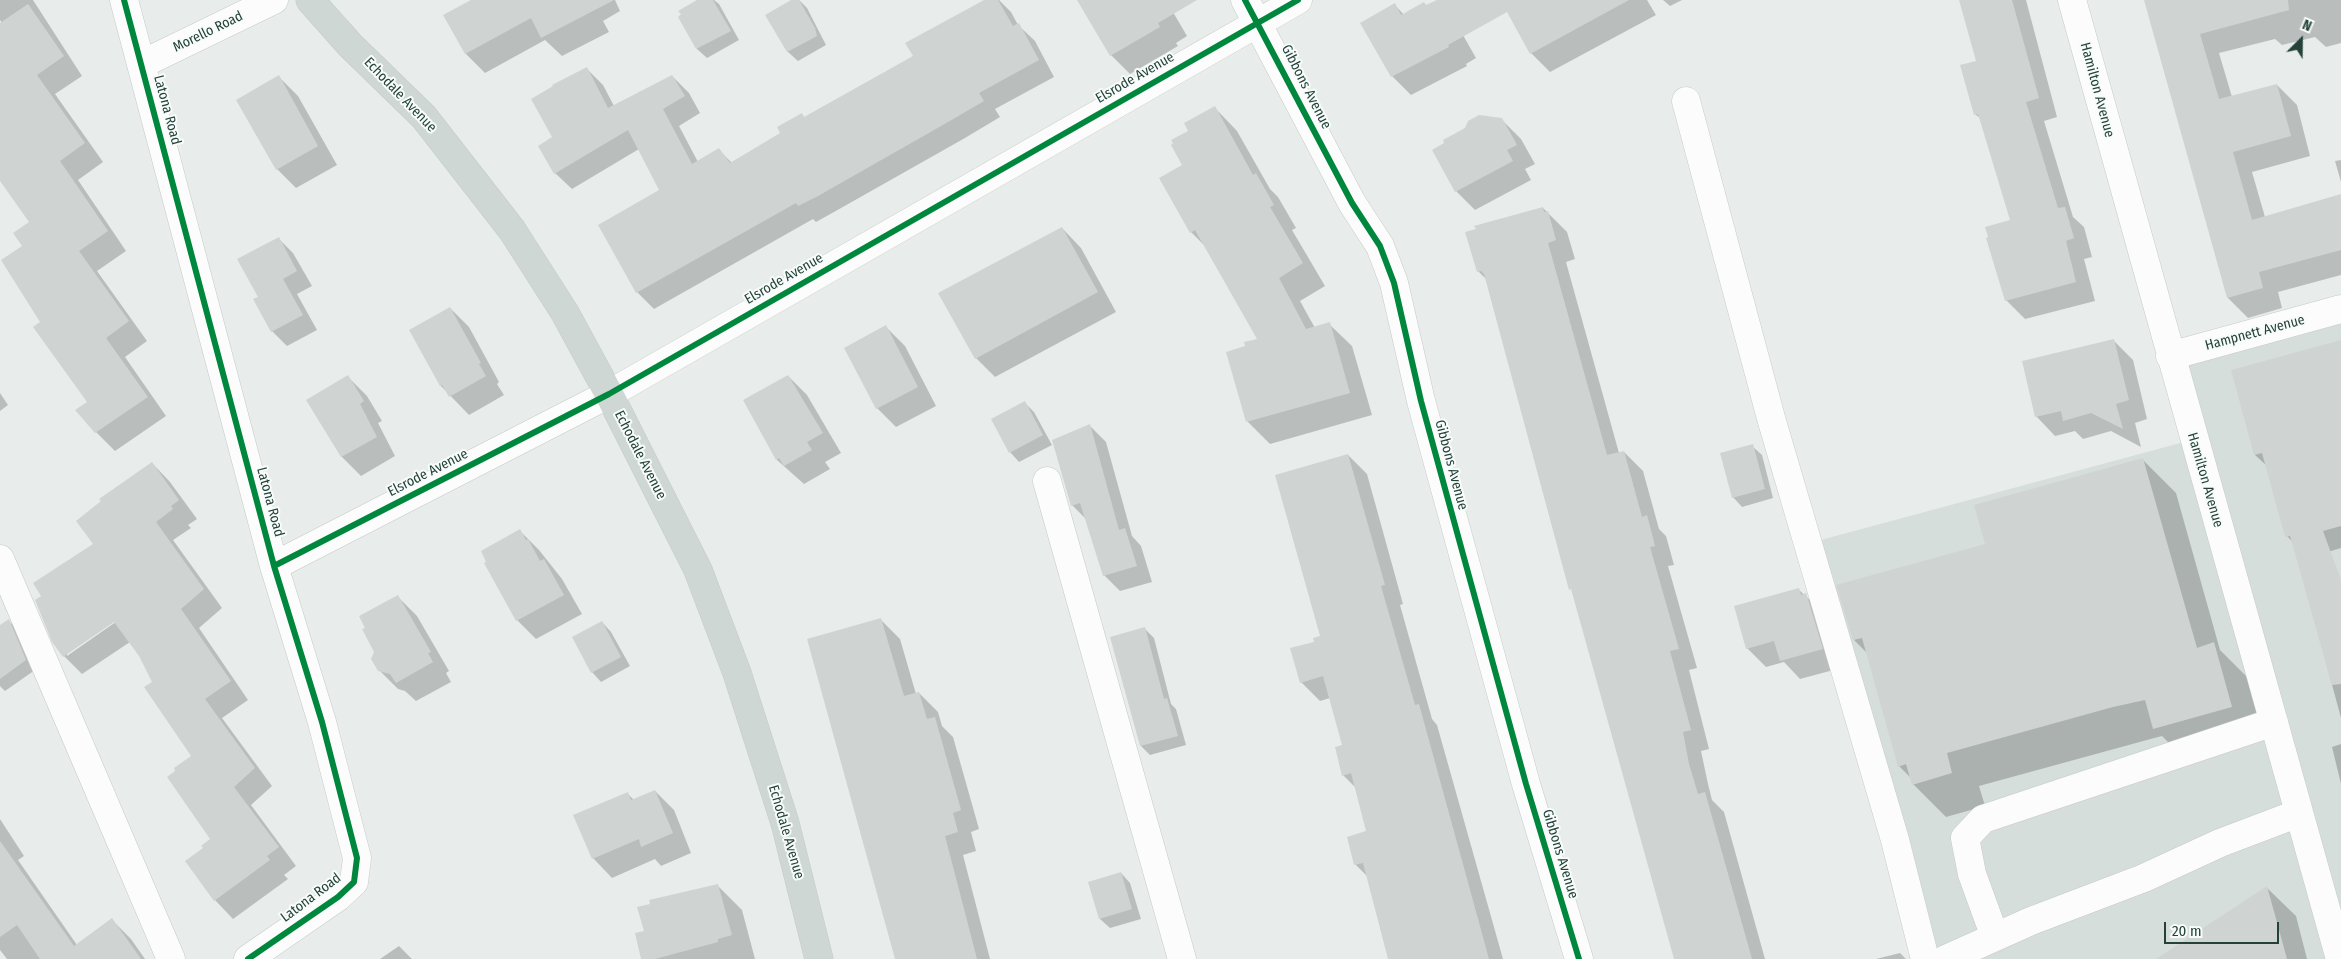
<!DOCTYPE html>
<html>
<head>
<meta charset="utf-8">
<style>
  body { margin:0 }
  #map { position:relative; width:2341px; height:959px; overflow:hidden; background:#e8edeb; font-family:"Fira Sans Condensed",sans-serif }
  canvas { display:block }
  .north { position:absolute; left:2276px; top:15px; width:50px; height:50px; -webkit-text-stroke:4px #f7fbf9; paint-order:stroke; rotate:23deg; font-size:14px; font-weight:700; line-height:20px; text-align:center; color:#24423a }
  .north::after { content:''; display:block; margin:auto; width:18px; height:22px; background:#24423a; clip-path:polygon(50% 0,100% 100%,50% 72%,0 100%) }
  .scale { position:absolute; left:2164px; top:922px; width:115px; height:22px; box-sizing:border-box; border:2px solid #24423a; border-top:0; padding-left:6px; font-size:15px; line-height:18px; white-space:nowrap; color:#24423a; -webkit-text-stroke:4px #f7fbf9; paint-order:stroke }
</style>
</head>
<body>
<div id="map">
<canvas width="2341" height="959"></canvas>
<div class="north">N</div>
<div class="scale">20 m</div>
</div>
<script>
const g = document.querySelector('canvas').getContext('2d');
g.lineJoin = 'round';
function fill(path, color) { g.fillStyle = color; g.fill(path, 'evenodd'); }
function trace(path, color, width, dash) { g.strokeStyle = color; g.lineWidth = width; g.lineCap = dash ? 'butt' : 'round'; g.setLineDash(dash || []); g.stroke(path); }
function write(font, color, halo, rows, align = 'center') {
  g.font = font + ' "Fira Sans Condensed",sans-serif'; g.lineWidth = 4; g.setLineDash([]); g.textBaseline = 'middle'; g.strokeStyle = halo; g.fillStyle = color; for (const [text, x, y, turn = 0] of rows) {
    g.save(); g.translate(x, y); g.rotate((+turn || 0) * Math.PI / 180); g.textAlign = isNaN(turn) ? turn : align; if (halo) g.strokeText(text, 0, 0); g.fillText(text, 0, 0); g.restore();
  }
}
const built = new Path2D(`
  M2341,314V959H1924L1806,544L2195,439L2171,355Z`);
const shadow = new Path2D(`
  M0,0H33L82,76L55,94L103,162L78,180L126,251L97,271L147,341L125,357L166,416L115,451L96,432L89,402L24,246L31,222L0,179V25L2,23L0,20Z
  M473,0H615L620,11L603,21L609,32L562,56L545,40L485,73L466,54Z
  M700,0H714L719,4L739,40L707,58L697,49L680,17Z
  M794,0H799L807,8L826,45L798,61L788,52L767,15Z
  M987,0H999L1011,12L1018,25L1035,41L1054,77L995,109L1000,117L965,138L834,212L816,222L813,219L654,309L637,292L599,225L661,191L639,149L572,189L555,173L554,138L586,68L603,85L614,106L672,76L689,93L700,113L679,126L698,162L719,150L732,163L782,134L802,115L805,118L915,57Z
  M1083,0H1166L1187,36L1176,43L1178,46L1130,74L1111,55Z
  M1502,0H1647L1656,15L1550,72L1531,53Z
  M1663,0H1682L1670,6Z
  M1961,0H2026L2057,117L2044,121L2073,217L2084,227L2092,257L2084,259L2095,301L2025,319L2006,300L2011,221L1981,119L1975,114L1977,62Z
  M2146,0H2341V43L2326,47L2315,37L2282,45L2275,39L2219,53L2232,97L2277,85L2297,105L2310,156L2252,172L2265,217L2341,195V275L2278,292L2282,308L2248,318L2228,298Z
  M1395,5L1404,15L1427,6L1455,21L1476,58L1466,64L1467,66L1411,95L1392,76Z
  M279,77L298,96L337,165L296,188L277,169Z
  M1215,108L1237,131L1270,189L1278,197L1296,228L1292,230L1325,286L1300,301L1315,328L1329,324L1352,346L1372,415L1270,444L1248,422L1228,353L1247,347L1259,340L1205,246L1191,232L1184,166L1190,131Z
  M1502,120L1521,139L1535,164L1525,169L1531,180L1475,210L1456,191Z
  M2341,160V182L2335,161Z
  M1543,208L1567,232L1575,259L1566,262L1619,453L1624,452L1643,471L1659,529L1666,536L1674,565L1668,566L1697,668L1689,670L1709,749L1701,751L1708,784L1712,800L1724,812L1765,959H1675L1487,280L1478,271Z
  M1062,228L1081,248L1116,312L995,377L976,358Z
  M278,238L293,253L312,286L297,294L317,330L287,346L272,331L259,297Z
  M450,308L469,327L499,382L497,384L504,395L469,415L441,386L411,330Z
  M886,327L905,346L936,406L896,427L877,408Z
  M2114,341L2133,360L2147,419L2135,423L2141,447L2111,431L2083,439L2075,431L2055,436L2036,416Z
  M2341,342V548L2311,557L2306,556L2287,536L2267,466L2255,455Z
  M788,376L807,395L841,453L825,462L830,469L804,484L777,460L745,401Z
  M348,377L367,396L382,421L378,423L395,456L361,476L342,457L308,400Z
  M0,393L8,405L0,411Z
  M1025,403L1034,412L1052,445L1019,462L1010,452Z
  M1090,426L1106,442L1132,536L1141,546L1152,582L1120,591L1104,575L1087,520L1072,505Z
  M1752,446L1762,455L1773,498L1742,507L1733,497Z
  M1348,455L1367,474L1403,604L1400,605L1432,719L1437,725L1503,959H1389L1368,877L1356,865L1348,838L1368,832L1356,788L1343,775L1344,746L1330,698L1320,701L1301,682L1315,642L1321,637Z
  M2143,460L2176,493L2220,650L2247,677L2264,740L2187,761L2162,736L2147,740L1979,786L1985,806L1946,817L1913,784L1912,779L1899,766L1868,654L1854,640L1987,545Z
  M152,463L170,482L197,519L188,525L191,528L173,540L222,608L199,628L248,700L222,718L272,786L251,805L296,866L284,875L288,879L233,919L215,900L205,849L212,840L192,756L140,656L130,642L82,674L64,656L95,544ZM118,617L120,619L67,656V652Z
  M520,531L539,550L562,579L582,614L536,639L517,620Z
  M2341,583V718L2307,592Z
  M1799,590L1825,614L1841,668L1800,679L1784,662L1766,667L1747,648Z
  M398,597L417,616L449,671L446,673L451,682L416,701L405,691L398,689L379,670L376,652Z
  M8,620L18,630L35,670L5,691L0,686V626Z
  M881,620L900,639L916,694L919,693L938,712L942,726L953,737L979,829L971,832L976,851L963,855L990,959H896Z
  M602,622L611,632L630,666L601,682L592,672Z
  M1144,628L1154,638L1171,704L1176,709L1186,745L1150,755L1141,746L1111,638Z
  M2341,744V784L2332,747Z
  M655,791L674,810L691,853L661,866L655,859L612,878L593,858L628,794L634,800Z
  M0,819L24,856L18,860L77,945L112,920L131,939L145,959H7L0,950Z
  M1121,873L1130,883L1141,919L1110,928L1100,919Z
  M718,886L742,910L755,959H643L646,932Z
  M2267,888L2296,916L2307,959H2158Z
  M399,946L412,959H380Z
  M1900,953L1906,959H1876Z`);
const building = new Path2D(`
  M471,0H614L541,38L531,18L465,54L443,15Z
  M697,0H713L731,31L696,49L678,17L681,14L678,11Z
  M791,0H799L815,28L817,36L787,52L765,15Z
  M984,0H998L1013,26L1019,23L1039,60L979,93L984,101L948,122L818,196L798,206L796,203L636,293L598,225L659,190L628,130L554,174L538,146L552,137L531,99L553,86L552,85L587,67L608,108L672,75L685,96L663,109L692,164L719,148L730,163L780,133L777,127L802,113L804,117L913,56L905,43Z
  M1077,0H1197L1158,23L1160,27L1110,56Z
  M1437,0H1629L1530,54L1507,12L1448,45L1449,47L1391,77L1360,23L1395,3L1401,15L1424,2L1426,5Z
  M1959,0H2012L2039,98L2026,102L2058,208L2065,207L2074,238L2066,241L2076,282L2005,301L1986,238L1988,237L1985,227L2010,220L1978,114L1974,115L1960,65L1976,61Z
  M2144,0H2288L2289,10L2200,34L2219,99L2277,84L2291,136L2233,152L2252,220L2341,194V250L2259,272L2263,288L2227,298Z
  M28,4L64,56L37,75L85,143L60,161L108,231L79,251L129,321L106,338L148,397L95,433L75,410L87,402L33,327L40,322L1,260L22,246L13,233L29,222L0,181V23Z
  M279,75L318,146L276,170L236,100Z
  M1215,106L1253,175L1256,173L1274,205L1270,207L1303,263L1279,278L1306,329L1330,322L1350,393L1246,422L1226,352L1245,346L1244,342L1257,339L1195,230L1190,233L1159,178L1182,165L1171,145L1173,143L1171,140L1188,131L1184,123Z
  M1479,115L1502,118L1517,145L1507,150L1513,161L1455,192L1432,150L1444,143L1443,140L1465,128L1468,121Z
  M1543,207L1544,212L1548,211L1556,240L1548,243L1607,455L1624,451L1642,517L1647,515L1655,546L1650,547L1679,649L1670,651L1691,730L1683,732L1689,764L1698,794L1705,792L1752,959H1674L1571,589L1569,590L1484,274L1481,271L1477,272L1465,232L1476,229L1474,226Z
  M1062,227L1098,292L975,359L938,293Z
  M279,237L297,271L283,279L303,315L271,332L253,299L258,297L237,259Z
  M450,307L481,363L479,364L486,376L449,397L442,385L440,386L409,330Z
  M886,325L918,387L876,409L844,348Z
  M2114,339L2129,400L2116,404L2123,429L2091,413L2063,421L2061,411L2035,417L2022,361Z
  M2341,340V526L2323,531L2341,580V684L2332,685L2290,536L2285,537L2262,453L2254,455L2231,370Z
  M348,375L364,401L360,404L377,437L341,457L306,400Z
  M788,375L823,433L807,442L812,450L784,466L779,458L776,460L743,400Z
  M1025,401L1043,435L1009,453L991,419Z
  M1090,424L1119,530L1125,528L1137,566L1103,576L1080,503L1071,506L1052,440Z
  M1753,444L1765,489L1732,498L1720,453Z
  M1348,454L1385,585L1381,586L1415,705L1419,704L1489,959H1388L1363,863L1354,865L1347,837L1366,831L1351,773L1342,776L1335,747L1342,745L1323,676L1300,683L1290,648L1314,642L1313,638L1320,636L1275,475Z
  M2143,458L2197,648L2214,642L2232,707L2153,729L2145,700L2113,707L1947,753L1952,773L1912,785L1906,764L1898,767L1862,638L1853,640L1836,585L1985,544L1974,505Z
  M152,462L179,500L171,506L173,509L156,522L204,589L181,609L231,681L205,699L255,768L234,787L279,847L267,856L270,860L214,901L185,861L203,848L201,846L210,839L167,777L175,771L174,768L191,756L144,687L152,682L139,656L114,622L63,657L52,642L35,600L41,596L33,583L93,544L76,521L101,501L99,499Z
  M520,529L526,540L528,539L540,561L544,559L564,595L516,621L484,563L486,562L481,551Z
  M1799,588L1801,595L1806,593L1823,649L1780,661L1774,641L1746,649L1734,606Z
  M398,595L431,652L428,653L433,662L396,683L390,674L378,671L371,659L374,652L362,629L365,628L359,616Z
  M881,618L904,696L919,692L927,719L935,717L961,810L953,813L958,832L945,836L977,959H895L807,639Z
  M9,619L26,660L0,679V625Z
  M602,621L621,657L591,673L572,637Z
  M1145,627L1164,699L1167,698L1178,736L1140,746L1110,637Z
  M655,790L673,833L641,847L639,839L592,859L573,815L628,792L631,800Z
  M0,841L74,946L112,918L141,959H40L17,925L0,937Z
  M1121,872L1132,909L1099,919L1088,882Z
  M718,884L732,935L718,939V942L655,959H641L635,933L644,931L637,907L650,904L649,900Z
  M2267,886L2287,959H2156Z`);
const minor = new Path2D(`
  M124,0L274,566L322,722L357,858L354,882L338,897L248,959
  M1245,0L1352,203L1380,246L1394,283L1421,401L1526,784L1579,959
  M2072,0L2340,959
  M142,64L274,0
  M1686,101L1771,418L1895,840L1925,959
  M2170,356L2341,309
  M1047,481L1182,959
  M0,559L171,959
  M274,566L609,394L1298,0
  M1995,937L1972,874L1965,838L1983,819L2274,722
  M1946,959L2031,921L2144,878L2220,843L2299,813`);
const major = new Path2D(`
  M310,0L350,45L424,117L512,230L565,313L609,394L698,570L737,673L785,823L819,959`);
const cycleway = new Path2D(`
  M124,0L274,566L322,722L357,858L354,882L338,897L248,959
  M1245,0L1352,203L1380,246L1394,283L1421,401L1526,784L1579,959
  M274,566L609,394L1298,0`);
const streetNames = [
  ["Morello Road",208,32,-26],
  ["Elsrode Avenue",1135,78,-30],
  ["Gibbons Avenue",1306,87,63],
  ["Hamilton Avenue",2097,90,75],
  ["Echodale Avenue",400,95,46],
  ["Latona Road",167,110,75],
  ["Elsrode Avenue",784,279,-30],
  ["Hampnett Avenue",2255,333,-15],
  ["Echodale Avenue",640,455,63],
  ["Gibbons Avenue",1451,465,75],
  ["Elsrode Avenue",428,473,-27],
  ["Hamilton Avenue",2205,480,74],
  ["Latona Road",270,502,75],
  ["Echodale Avenue",786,832,74],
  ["Gibbons Avenue",1560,854,73],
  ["Latona Road",311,898,-37]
];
fill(built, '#d6dedb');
fill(shadow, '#0003');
fill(building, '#cfd4d2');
trace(minor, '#c5cac8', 29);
trace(major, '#c3ccc9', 29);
trace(minor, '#fcfcfc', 28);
trace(major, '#cfd7d5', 28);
trace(cycleway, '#00873e', 6);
write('14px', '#24423a', '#f7fbf9', streetNames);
</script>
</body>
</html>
